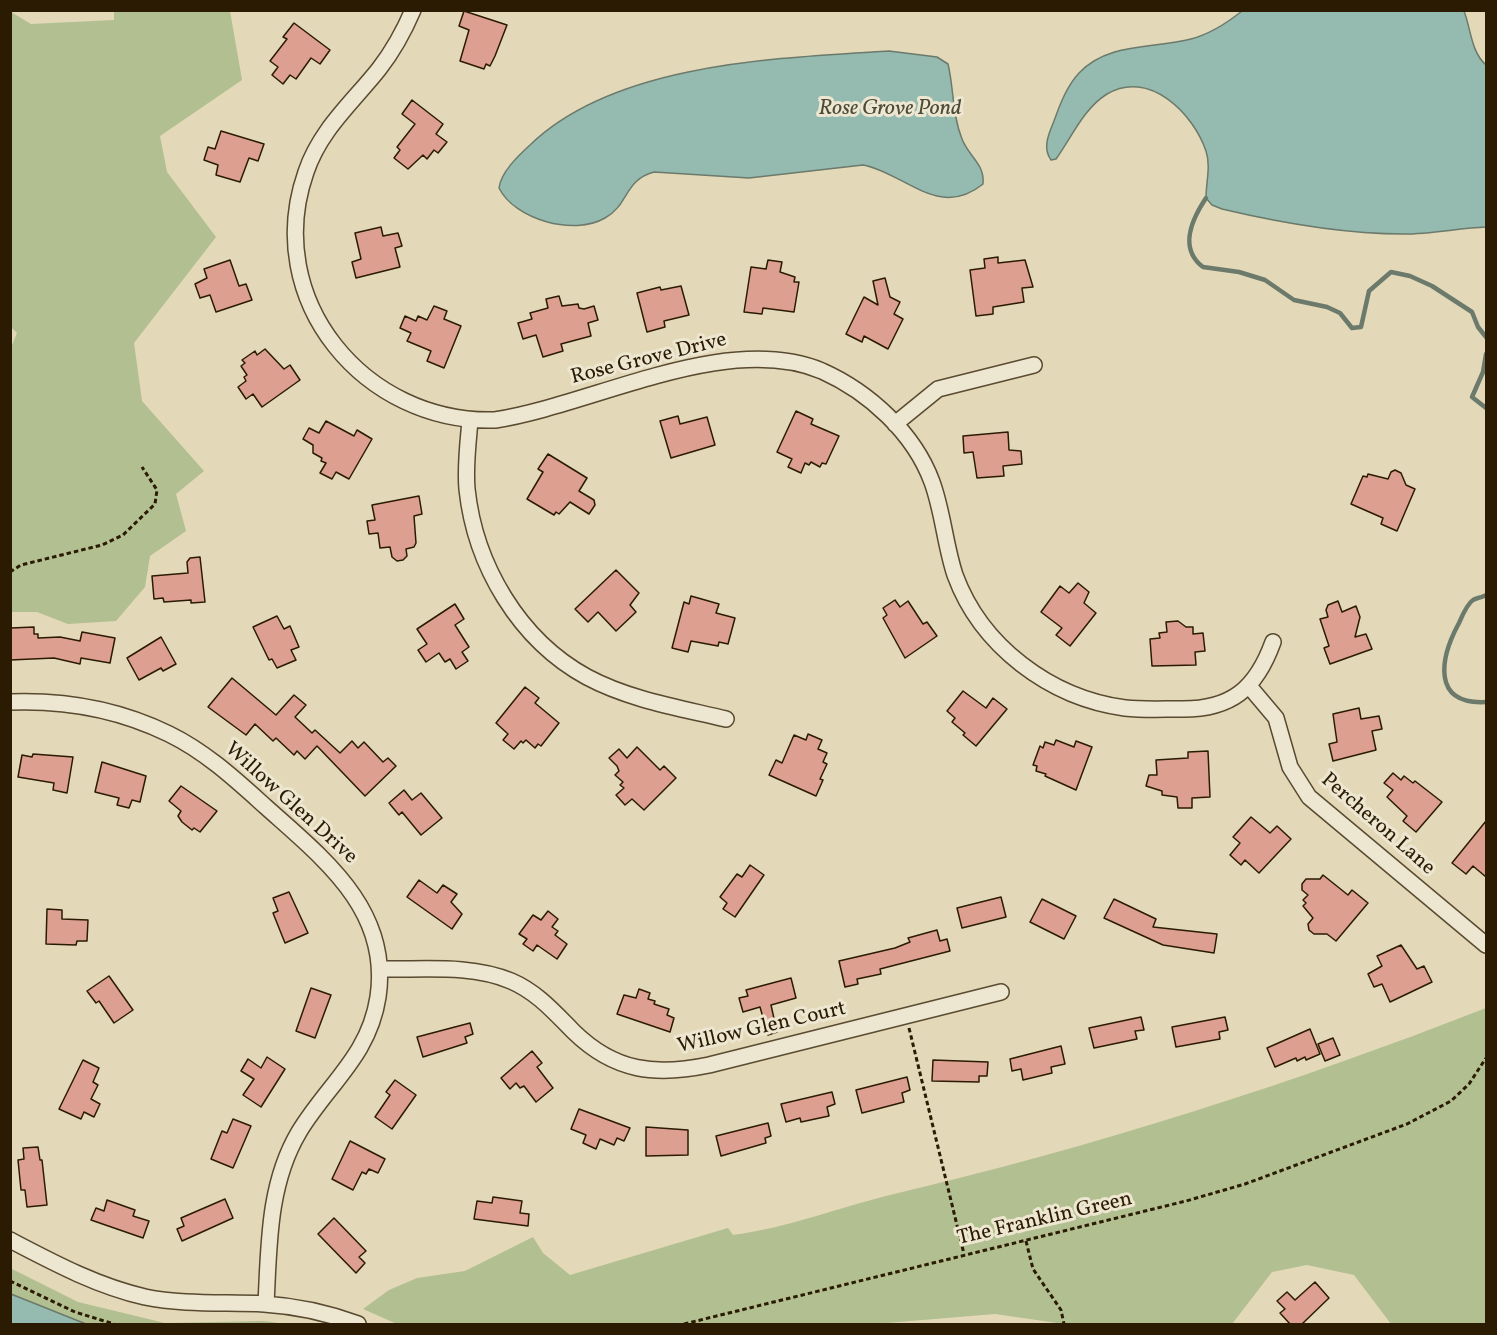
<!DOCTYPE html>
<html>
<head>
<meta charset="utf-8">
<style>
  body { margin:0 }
  #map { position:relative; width:1497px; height:1335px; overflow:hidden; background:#e3d8b8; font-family:Vollkorn,serif }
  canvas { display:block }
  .frame { position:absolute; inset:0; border:12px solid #2b1b03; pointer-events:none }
</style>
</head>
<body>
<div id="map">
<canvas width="1497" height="1335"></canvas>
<div class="frame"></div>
</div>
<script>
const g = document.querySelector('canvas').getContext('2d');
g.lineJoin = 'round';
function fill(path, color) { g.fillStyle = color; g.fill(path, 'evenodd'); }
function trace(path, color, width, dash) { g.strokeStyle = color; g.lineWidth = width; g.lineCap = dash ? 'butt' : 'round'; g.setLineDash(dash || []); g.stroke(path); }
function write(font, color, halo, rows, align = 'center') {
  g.font = font + ' Vollkorn,serif'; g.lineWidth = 6; g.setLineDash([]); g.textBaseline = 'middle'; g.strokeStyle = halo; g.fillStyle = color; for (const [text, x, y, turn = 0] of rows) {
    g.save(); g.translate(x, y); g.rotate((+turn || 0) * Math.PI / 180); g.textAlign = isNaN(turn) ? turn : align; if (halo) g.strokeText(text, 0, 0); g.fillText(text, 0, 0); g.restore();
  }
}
const green = new Path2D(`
  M114,11H230L242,80L160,136L167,172L216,237L134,343L142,401L204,471L176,494L186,531L150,556L145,587L116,621L68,624L37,612H11L10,350L17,333L10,326L11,12L31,24L114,20Z
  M1486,1008V1324H1391L1354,1275L1307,1265L1272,1272L1232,1324H1064L995,1314L874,1324H397L363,1309L389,1290L417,1278L465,1271L533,1237L543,1253L570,1275L728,1228L733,1235C787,1228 837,1208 890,1195C1094,1147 1292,1084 1486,1008Z
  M10,1268L78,1302L165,1323L264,1321L287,1324H86L11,1294Z`);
const water = new Path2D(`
  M1242,11H1464C1471,29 1471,52 1486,65V227C1459,228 1432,234 1404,234C1344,234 1281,223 1222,209L1212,205L1206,198C1206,182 1211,166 1206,151C1193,113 1149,69 1107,94C1083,109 1072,137 1056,159L1051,160C1042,148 1049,133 1054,121C1060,104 1067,86 1079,73C1108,42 1153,49 1191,39C1210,34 1227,23 1242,11Z
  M889,51L937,57L948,64C954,89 952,114 962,139C969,157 985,164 983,184C939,220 905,173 863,165L749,178L654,172C624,180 629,205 605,218C574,236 515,220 499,188C501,172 518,156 530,145C615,63 776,58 889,51Z
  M10,1294H11L86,1324H11Z`);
const stream = new Path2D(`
  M1206,198C1192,219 1178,248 1203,267L1239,272L1265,280L1294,300L1327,307L1340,313L1352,328L1361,327L1369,291L1391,272L1410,276L1432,286L1472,312L1478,327L1486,337
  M1486,354L1483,372L1472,397L1486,408
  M1486,595C1483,597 1477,598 1473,600C1467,604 1462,616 1459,623C1440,658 1431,705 1486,702`);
const building = new Path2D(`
  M464,11L507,25L495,56L490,66L486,64L484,69L460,61L469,30L459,26Z
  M294,23L330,50L320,64L311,58L296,79L290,75L283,84L272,75L278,67L270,61L287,39L283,37Z
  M412,100L443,124L436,134L447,142L438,153L434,150L427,159L423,155L408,169L394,158L400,150L397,147L415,124L402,114Z
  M221,131L264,144L258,161L249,158L240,182L216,175L218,165L204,160L208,147L215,149Z
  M381,227L383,236L398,233L402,246L395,248L400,267L356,278L352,262L361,259L355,233Z
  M998,257V263L1025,260L1033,287L1022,288L1024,302L993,307V314L976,316L970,270L985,268L984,259Z
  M230,260L239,286L246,284L252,300L216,312L210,295L200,298L195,284L207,278L204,269Z
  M768,260L782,262L780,272L795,277L794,282H799L794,312L763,308L762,314L744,312L751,267L766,269Z
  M885,278L890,297L900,302L894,314L903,319L888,349L864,336L862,342L846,334L864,297L878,305L873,281Z
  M681,286L689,315L664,321L665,327L647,332L637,293L660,287L661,290Z
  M559,296L562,306L578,304L579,308L584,309L594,306L598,320L588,323L591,336L561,344L563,351L543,357L536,335L523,339L518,323L532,319L530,313L548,308L546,299Z
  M434,306L447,311L444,319L461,326L444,368L427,361L431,351L407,341L411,333L400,328L405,316L416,321L418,316L427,320Z
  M265,349L284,369L290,365L300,380L262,407L253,394L246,399L238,387L246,381L244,377L247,375L241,366L245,363L242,360L255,351L257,355Z
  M796,411L813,419L811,424L839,436L826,464L822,463L820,467L811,462L809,465L805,463L801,473L788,467L792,459L777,452Z
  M678,416L680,424L707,417L715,445L671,458L660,421Z
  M326,421L354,436L357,430L372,439L349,479L336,472L332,479L320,473L326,463L321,461L322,458L313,453V445L303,439L309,428L319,433Z
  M1008,432L1009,450L1021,451L1022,464L1003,466L1004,476L977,478L973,452L964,453L963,436Z
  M548,454L587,478L579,491L594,500L595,505L589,514L570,502L559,514L556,512L554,515L527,499L543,472L538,469Z
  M1395,470L1401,473L1406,485L1415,489L1397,531L1381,524L1383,518L1351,504L1363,476L1367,477L1368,474L1388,479L1391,472Z
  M419,496L422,514L414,516L416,543L414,547L406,549L407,556L403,560L397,561L392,557L390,547L380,548L378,533L369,534L367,521L375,520L372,505Z
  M200,557L205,602L191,603V600L164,602L163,598L154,599L152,576L188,573L187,562L190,558Z
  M616,570L639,593L630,605L636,612L616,631L598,612L588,622L575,609Z
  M1078,583L1089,592L1084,603L1096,613L1070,646L1056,635L1062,628L1041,612L1060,586L1069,593Z
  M691,596L719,604L716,613L735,618L728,644L719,642L718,646L691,641L688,652L672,648L684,602L689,604Z
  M895,600L900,607L908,601L923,624L927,622L937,636L905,658L883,618L887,615L883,608Z
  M1338,601L1342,612L1356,606L1360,617L1355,637L1366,634L1372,649L1330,664L1324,648L1329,646L1320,619L1328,617L1326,610L1328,605Z
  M455,604L464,619L455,625L469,647L462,652L468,661L456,669L450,659L445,662L439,653L426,662L418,650L427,644L417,629Z
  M277,616L284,629L290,626L299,647L291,650L296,660L277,668L272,659L269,660L253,627Z
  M1178,621L1186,627H1193V634L1203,633L1205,651L1195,652L1196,665L1152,666L1150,639L1160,638L1159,633L1167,632L1166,622Z
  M34,627V634H38V638L60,637L80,641L82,632L115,638L110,663L81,658L80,664L54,658L10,660L11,628Z
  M161,637L176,664L163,671L161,668L139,680L127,658Z
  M232,678L276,715L294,695L306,705L295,717L312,733L315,730L340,753L352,741L358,748L364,742L383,762L388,758L396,766L365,796L317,746L305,759L297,751L294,755L276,738L273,741L255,724L246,735L208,707Z
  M525,687L539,698L535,703L559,723L541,746L538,744L535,748L526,740L523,743L521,741L514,749L503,740L508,734L496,723Z
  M963,691L986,708L993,698L1007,709L976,746L963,735L965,733L952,722L955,718L947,711Z
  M1359,708L1361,719L1379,716L1382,729L1372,731L1376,750L1333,761L1329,744L1337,742L1333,714Z
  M808,734L822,740L818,749L827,753L823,762L827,764L820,779L823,780L816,796L769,775L776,760L782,763L794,735L806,740Z
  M1056,740L1074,747L1076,741L1092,747L1076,790L1045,776L1046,774L1036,771L1037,766L1033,765L1040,746L1043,748L1045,742L1054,745Z
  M637,747L660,770L664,766L676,778L644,810L632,799L625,805L616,795L624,788L620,785L623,782L615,775L619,771L617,766L609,758L619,749L627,758Z
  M1208,751L1210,797L1192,798V808H1178L1177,797L1162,795V791L1146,786L1149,775H1157L1156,760L1188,758V752Z
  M33,754L73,757L67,793L53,790L54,783L18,777L22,755L32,757Z
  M102,762L146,776L140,802L132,800L129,808L117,805L119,798L95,792Z
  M1393,773L1401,780L1404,776L1413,783L1415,781L1442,802L1416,832L1403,821L1407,816L1387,797L1393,790L1384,783Z
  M181,786L217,811L200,832L194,828L192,830L182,822L178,816L181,811L169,801Z
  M404,790L412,800L421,793L442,818L421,835L402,812L399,815L389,803Z
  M1251,817L1270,833L1277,826L1291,839L1259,873L1245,860L1241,865L1230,855L1240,843L1233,837Z
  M1486,821V877L1473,866L1466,874L1452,863Z
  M750,865L764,875L735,917L723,909L727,903L720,897L737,874L742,877Z
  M1323,875L1348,895L1352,890L1368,903L1336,941L1327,934H1314L1309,930L1308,924L1313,918L1303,906L1306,903L1303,900L1308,895L1302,890V884L1306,879H1320Z
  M419,880L437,893L443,885L457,894L451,902L462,914L452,929L407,897Z
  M289,892L308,933L285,943L273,913L278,911L273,898Z
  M1001,897L1006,917L962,928L957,908Z
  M1042,899L1076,916L1064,939L1030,922Z
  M1114,899L1156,919L1153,927L1217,934L1214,953L1163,945L1104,918Z
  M47,909L62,910V919L88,920L87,941H77L76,945L46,944Z
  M548,911L558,919L552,927L558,931L555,935L567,944L557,959L537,945L533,951L523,944L527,939L519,934L533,915L541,920Z
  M937,930L940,941L947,939L950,951L880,969L881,974L857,979L858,984L845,987L839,961L895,948L910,942L908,938Z
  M1401,945L1417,969L1424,966L1432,982L1390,1002L1382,984L1374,987L1368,974L1382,966L1377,956Z
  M109,976L133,1010L114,1023L99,1001L96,1003L87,991Z
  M791,978L796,998L771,1005L777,1032L768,1035L760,1007L743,1012L739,998L748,996L746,990Z
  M311,988L331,995L315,1038L296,1031Z
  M639,989L650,993L648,999L655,1001L654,1004L669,1009L667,1015L674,1018L670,1032L617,1014L624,995L636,998Z
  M1141,1017L1144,1030L1135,1031L1137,1039L1094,1048L1089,1028Z
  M1225,1017L1228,1030L1219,1032L1220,1039L1176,1047L1172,1027Z
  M470,1023L473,1034L465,1037L467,1043L423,1057L417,1037Z
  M1310,1029L1320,1054L1306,1060L1305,1057L1297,1061L1296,1058L1275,1067L1267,1048Z
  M1333,1038L1340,1055L1325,1061L1318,1044Z
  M1061,1046L1065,1064L1051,1067L1052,1073L1023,1080L1021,1069L1012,1071L1010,1059Z
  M532,1051L542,1063L537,1067L553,1088L536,1102L524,1086L520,1088L516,1083L510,1089L501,1078Z
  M267,1057L285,1069L261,1107L243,1095L254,1079L241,1071L248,1059L261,1068Z
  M83,1060L99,1068L93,1082L98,1085L91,1099L100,1104L94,1117L84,1112L81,1119L59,1109Z
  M933,1060L988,1062L987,1076H979V1082L932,1081Z
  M907,1077L910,1090L902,1093L904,1102L862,1113L856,1090Z
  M395,1080L416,1095L392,1129L375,1117L390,1095L386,1092Z
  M832,1092L835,1104L827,1107L829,1116L801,1122L800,1118L786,1122L781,1104Z
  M579,1109L630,1128L624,1141L617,1138L614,1145L600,1139L596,1149L583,1143L586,1135L571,1129Z
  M233,1119L251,1126L233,1168L211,1159L222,1131L227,1133Z
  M768,1123L771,1136L765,1138L766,1143L721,1156L716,1136Z
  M646,1127L688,1130V1155L646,1156Z
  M350,1141L385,1159L378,1173L369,1169L366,1174L362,1172L353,1190L332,1179Z
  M38,1147L40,1160H42L47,1205L27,1207L25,1190H21L18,1160L24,1159L23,1148Z
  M493,1197L522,1201L520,1213L529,1214L528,1226L474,1219L477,1201L492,1203Z
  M225,1199L233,1218L182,1241L177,1229L184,1226L181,1218Z
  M107,1200L135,1210L133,1216L149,1221L143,1238L91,1220L96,1208L104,1211Z
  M334,1218L366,1251L359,1257L365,1263L356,1273L318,1234Z
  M1315,1282L1329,1298L1302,1324H1290L1280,1313L1285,1309L1277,1301L1287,1292L1295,1300Z`);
const path = new Path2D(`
  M10,572L21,565L102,545L123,535L155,504L157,490L142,467
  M909,1028L964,1254
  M1026,1241L1033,1269L1061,1310L1064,1324
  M10,1281L75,1312L114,1324
  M684,1324L1186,1201L1245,1184L1407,1124L1451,1101L1469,1084L1486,1058`);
const minor = new Path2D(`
  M413,10C404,31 393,51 379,69C352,103 320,130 306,172C261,300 365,424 495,420C593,405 726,331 822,371C869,392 914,433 932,482C943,512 945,545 955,575C981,646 1050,698 1125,708C1143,710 1162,709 1180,709C1231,710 1256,689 1273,642
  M470,421C468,443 465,466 467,489C475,565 519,640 587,677C630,700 680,708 726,719
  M895,424L938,389L1034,365
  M1249,686L1276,718L1290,767L1309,797L1486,945
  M10,702C65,700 120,710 169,734C206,752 236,780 266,807C324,859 391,910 378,997C369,1056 328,1084 299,1132C268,1184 269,1246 266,1304
  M380,969C423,970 470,964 511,981C537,992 555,1013 574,1032C615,1072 656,1076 709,1065L1001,992
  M10,1240C54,1263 97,1286 145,1297C184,1305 225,1302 264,1304C296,1306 328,1313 358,1324`);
const streetNames = [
  ["Rose Grove Drive",649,360,-14],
  ["Willow Glen Drive",290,804,42],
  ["Percheron Lane",1377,825,41],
  ["Willow Glen Court",762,1029,-13],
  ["The Franklin Green",1045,1220,-13]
];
const waterNames = [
  ["Rose Grove Pond",890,110]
];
fill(green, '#b2bf90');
fill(water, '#95bab0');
trace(water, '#6b7a6b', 1.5);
trace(stream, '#6b7a6b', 4.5);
fill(building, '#dd9f90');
trace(building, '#2b1b03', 1.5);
trace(minor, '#594a30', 18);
trace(path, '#2b1b03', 3, [4.5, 3]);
trace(minor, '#ede6d1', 15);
write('21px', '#2b1b03', '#ede6d1', streetNames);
write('italic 22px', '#4b4b37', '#ede6d1', waterNames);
</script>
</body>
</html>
